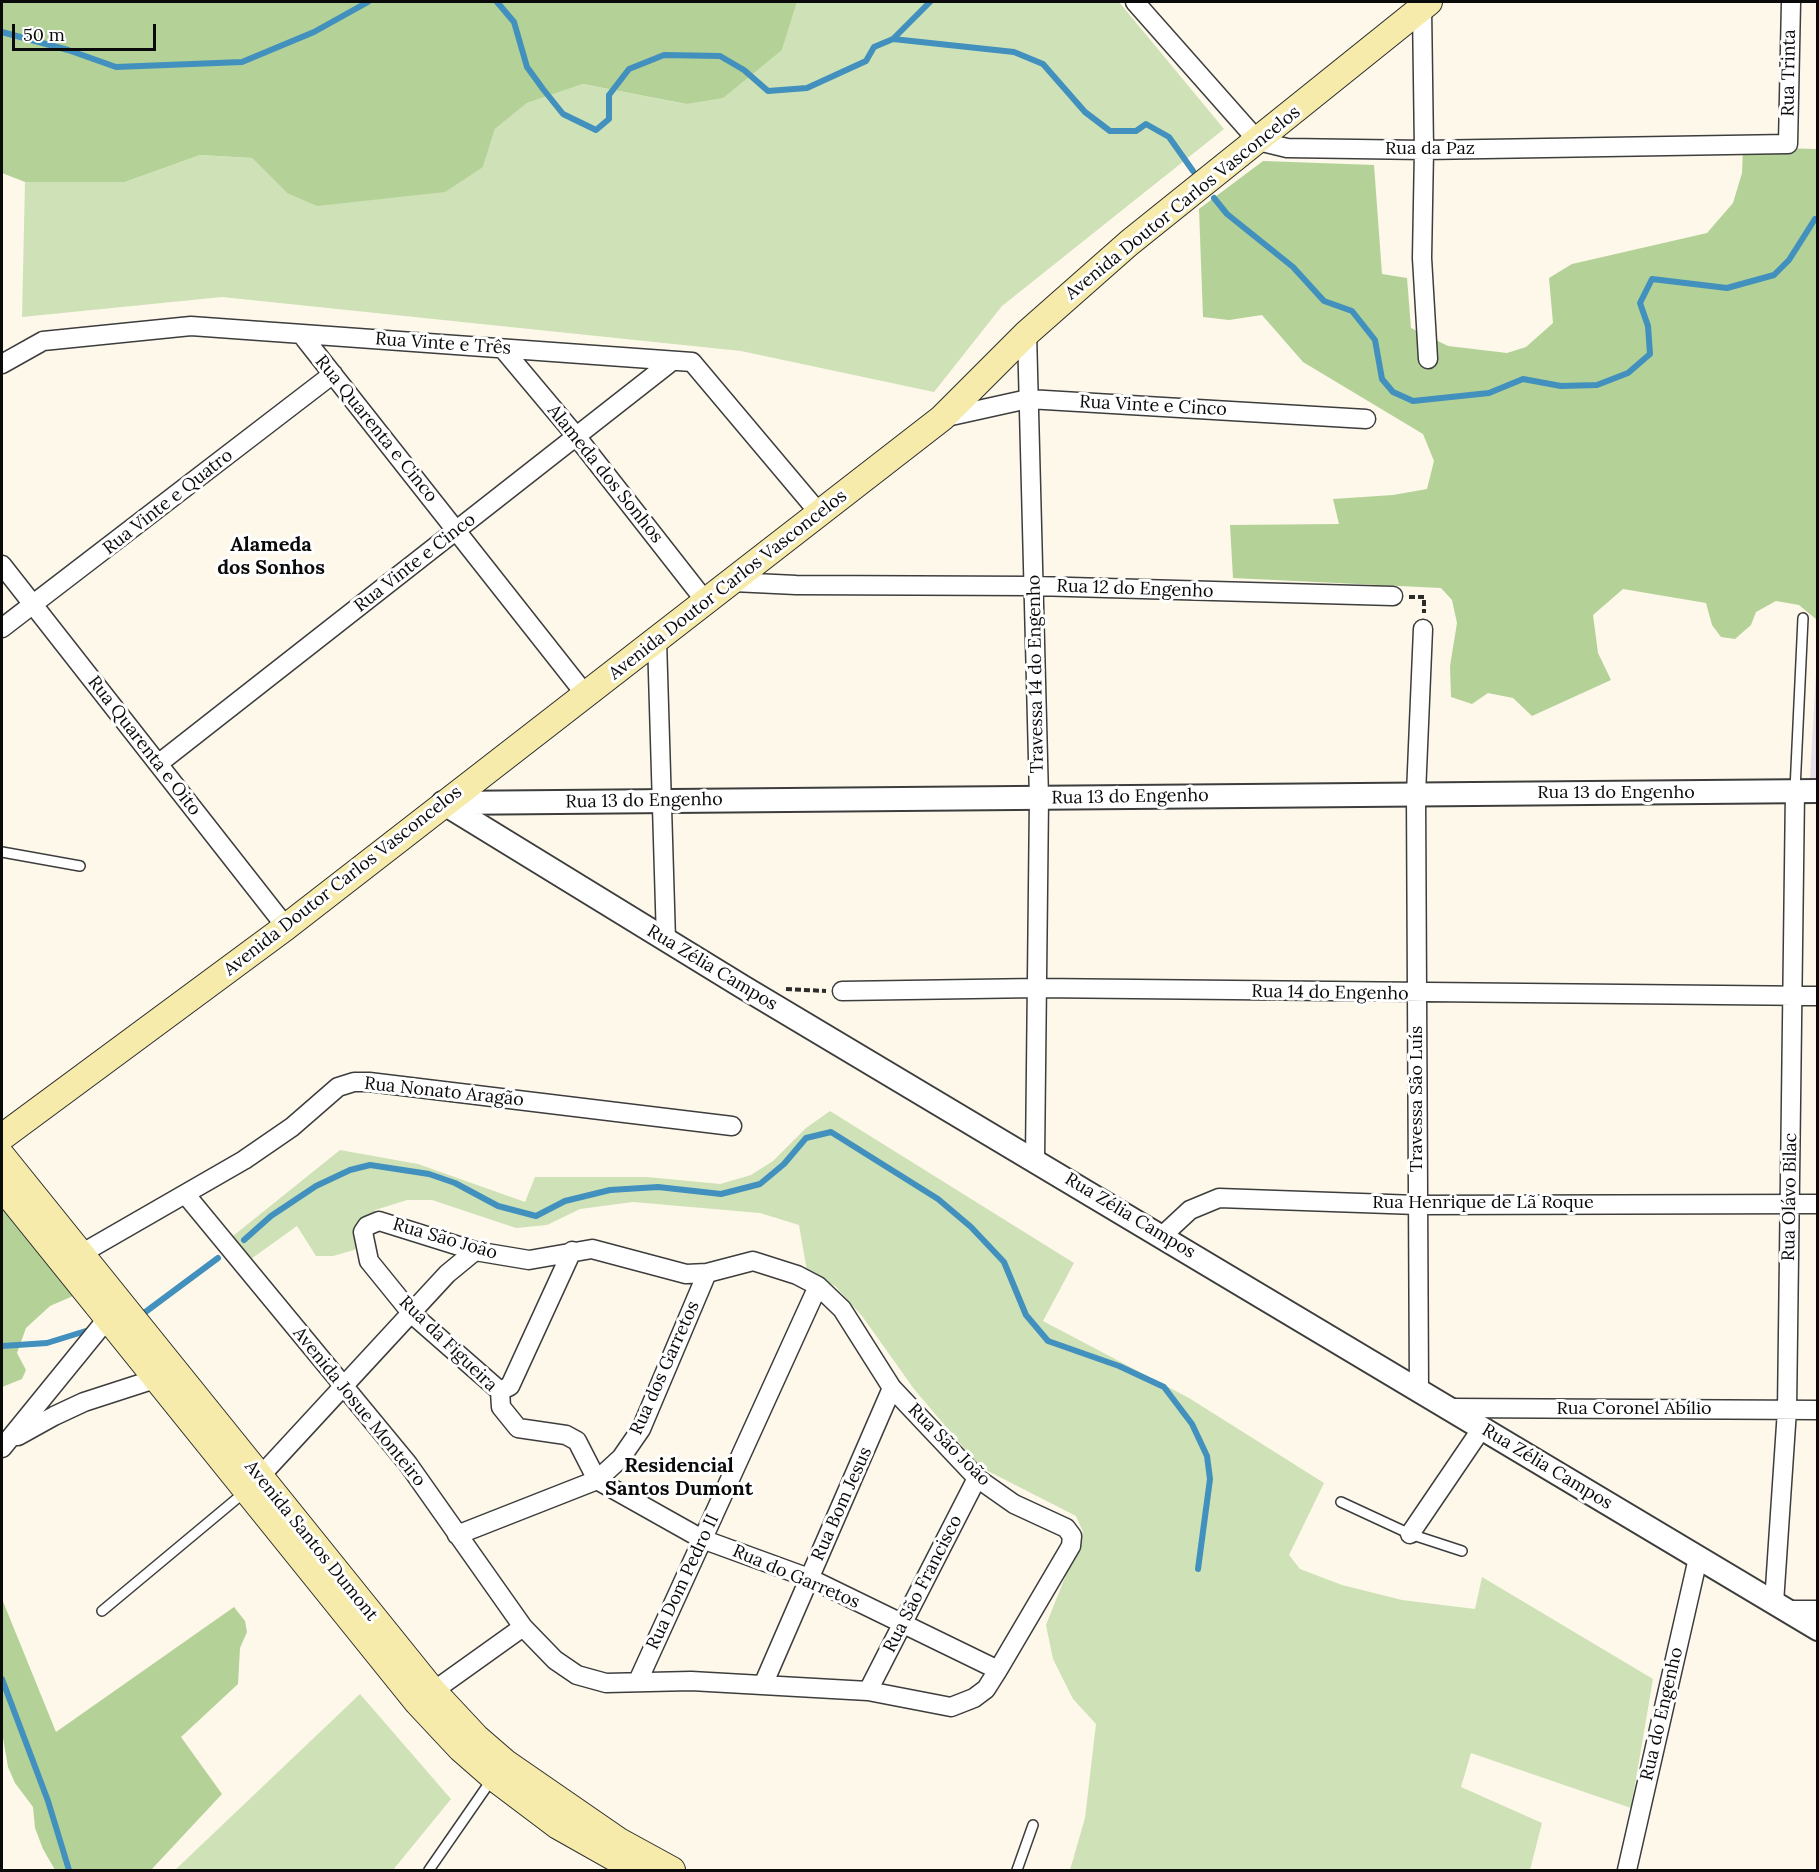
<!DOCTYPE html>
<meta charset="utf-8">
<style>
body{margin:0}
#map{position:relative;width:1819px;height:1872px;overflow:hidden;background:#fdf8e9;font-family:Lora,serif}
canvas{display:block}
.frame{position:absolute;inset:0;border:3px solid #0a0a0a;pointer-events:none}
.scale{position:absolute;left:12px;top:24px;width:144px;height:27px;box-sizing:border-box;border:3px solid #0a0a0a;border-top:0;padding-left:8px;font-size:18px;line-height:21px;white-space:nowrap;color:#0a0a0a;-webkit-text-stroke:4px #fff;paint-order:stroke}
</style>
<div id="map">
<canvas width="1819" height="1872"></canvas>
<div class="frame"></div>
<div class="scale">50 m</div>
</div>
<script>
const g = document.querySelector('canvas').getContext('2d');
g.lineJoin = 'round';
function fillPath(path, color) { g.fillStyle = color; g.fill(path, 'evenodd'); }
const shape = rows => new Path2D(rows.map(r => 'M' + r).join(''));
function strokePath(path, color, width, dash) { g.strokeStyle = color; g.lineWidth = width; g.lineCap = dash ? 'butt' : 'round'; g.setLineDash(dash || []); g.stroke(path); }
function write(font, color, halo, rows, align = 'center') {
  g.font = font + ' Lora,serif'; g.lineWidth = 6; g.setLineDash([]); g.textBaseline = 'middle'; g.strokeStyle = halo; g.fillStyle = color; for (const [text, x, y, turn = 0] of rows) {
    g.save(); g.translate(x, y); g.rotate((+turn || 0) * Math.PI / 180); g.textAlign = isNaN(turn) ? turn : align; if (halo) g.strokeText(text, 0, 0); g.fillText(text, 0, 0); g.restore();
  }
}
fillPath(shape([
 [1817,655,1817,778,1810,778]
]), '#e7dee8');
fillPath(shape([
 [797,2,1119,2,1224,129,1002,306,934,392,741,351,222,297,22,317,25,182,125,182,200,155,252,158,287,193,483,167,495,129,527,103,583,84,685,104,782,50],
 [830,1111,1074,1263,1043,1321,1189,1398,1324,1483,1289,1555,1300,1569,1342,1585,1402,1600,1475,1609,1482,1577,1653,1679,1631,1808,1471,1753,1461,1787,1542,1823,1530,1870,1070,1870,1085,1818,1096,1724,1073,1699,1053,1659,1046,1625,1083,1532,1076,1516,980,1467,914,1389,862,1316,835,1286,807,1271,799,1225,760,1213,633,1202,580,1209,547,1225,516,1228,432,1200,407,1200,375,1210,372,1230,354,1250,333,1256,316,1256,297,1226,251,1259,233,1236,340,1150,418,1164,525,1202,535,1177,647,1177,720,1184,751,1175,773,1161,806,1128],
 [360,1694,451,1799,393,1870,175,1870]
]), '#cfe2b7');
fillPath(shape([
 [2,2,797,2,782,50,723,98,686,104,583,84,527,103,495,129,483,167,445,192,317,206,287,193,252,158,200,155,125,182,25,182,2,173],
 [1743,147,1817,149,1817,620,1799,605,1776,601,1756,612,1751,625,1735,639,1721,637,1712,625,1706,603,1623,589,1593,615,1598,653,1611,680,1532,716,1513,698,1488,693,1472,704,1451,697,1450,666,1457,623,1452,600,1441,588,1233,578,1230,525,1339,524,1333,499,1393,495,1427,489,1434,461,1423,434,1303,362,1262,315,1229,320,1203,317,1199,209,1263,161,1374,165,1382,274,1407,278,1411,328,1448,346,1507,353,1526,347,1553,323,1549,278,1572,264,1707,233,1733,203,1742,173],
 [2,1208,73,1296,50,1306,26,1328,17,1353,26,1370,22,1379,2,1387],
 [2,1599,56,1732,234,1607,245,1621,247,1632,240,1648,238,1684,181,1737,222,1794,151,1870,55,1870,43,1849,35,1828,33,1807,15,1783,8,1767,2,1732]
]), '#b4d198');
strokePath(shape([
 [497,2,514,22,527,67,543,89,563,114,596,130,609,119,609,95,629,69,664,55,720,56,744,70,768,91,807,88,866,61,874,47,893,39,1014,52,1043,64,1085,112,1110,131,1136,131,1146,124,1169,137,1193,171],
 [2,32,68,50,116,67,242,62,314,32,368,2],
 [893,39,930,2],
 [1214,198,1227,214,1293,267,1324,301,1352,311,1375,340,1382,379,1393,392,1413,401,1489,393,1523,379,1561,386,1597,385,1628,373,1650,354,1648,326,1640,303,1652,279,1727,288,1774,275,1789,260,1815,219],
 [244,1240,271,1216,316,1186,350,1170,370,1165,429,1174,455,1183,498,1206,536,1216,565,1201,610,1190,658,1187,721,1194,760,1184,784,1164,806,1138,831,1132,938,1199,971,1227,1004,1262,1026,1315,1048,1341,1119,1366,1164,1387,1192,1424,1207,1456,1210,1479,1198,1569],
 [144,1313,218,1258],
 [2,1346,47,1343,89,1330],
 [2,1679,48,1801,69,1870]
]), '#4290bd', 6);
const service = shape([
 [1795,790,1803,618],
 [2,852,80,866],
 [1341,1502,1410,1534,1462,1551],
 [102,1611,246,1491],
 [429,1870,492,1779],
 [1017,1870,1033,1825]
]);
const minor = shape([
 [1135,2,1258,141,1287,148,1424,150,1788,144,1791,2],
 [1422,8,1424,150,1422,258,1428,359],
 [1027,333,1039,798,1035,1159],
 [301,334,585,694],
 [503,349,576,436,706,602],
 [2,364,43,341,191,326,692,362,820,514],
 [942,418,1028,399,1366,419],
 [2,565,286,927],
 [733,582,796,585,1034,586,1393,596],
 [2,628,333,374],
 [657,640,666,940],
 [158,764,671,362],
 [842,991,1037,988,1818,996],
 [186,1195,408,1464,523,1627,555,1660,577,1675,606,1683,691,1681,868,1691,951,1707,974,1698,986,1689,998,1670,1071,1546,1072,1536,1066,1528,1014,1504,977,1478,892,1388,842,1309,818,1286,797,1275,753,1261,707,1273,686,1274,592,1249,529,1260,475,1251,379,1221,367,1226,363,1232,369,1261,412,1314,500,1391,501,1407,518,1428,566,1435,577,1441,597,1480,702,1539,809,1578,998,1670],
 [1162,1236,1190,1210,1219,1198,1417,1205,1818,1204],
 [72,1259,244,1160,292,1127,338,1087,354,1082,369,1082,732,1126],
 [1419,1390,1416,794,1423,629],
 [500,1391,510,1386,572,1251],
 [1450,1408,1818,1410],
 [18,1436,54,1416,84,1402,155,1379,165,1371],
 [2,1448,107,1319,117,1312],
 [253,1484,447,1274,475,1251],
 [1410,1534,1482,1428],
 [457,1535,597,1480,621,1458,641,1429,707,1273],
 [1774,1603,1787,1410,1795,791],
 [1786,1610,1818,1610],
 [638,1681,818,1286],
 [763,1685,892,1388],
 [868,1691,977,1478],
 [425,1697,523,1627],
 [1627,1870,1698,1558]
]);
const tertiary = shape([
 [443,803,743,987,1818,1629],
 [443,803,1818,791]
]);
const secondary = shape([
 [2,1137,286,927,942,418,1027,333,1129,243,1429,2],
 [2,1156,433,1691,476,1737,506,1763,619,1841,672,1870],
 [2,1187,417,1702,461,1749,493,1777,558,1826,636,1870]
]);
strokePath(service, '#3d3d3d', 12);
strokePath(minor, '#3d3d3d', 21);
strokePath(tertiary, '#3d3d3d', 26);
strokePath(secondary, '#2c2c2c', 28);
strokePath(shape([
 [1409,597,1424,597,1424,613],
 [786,989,826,991]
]), '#2c2c2c', 4, [6, 3]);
strokePath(service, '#fff', 9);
strokePath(minor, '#fff', 18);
strokePath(tertiary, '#fff', 22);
strokePath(secondary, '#f6ebab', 26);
write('18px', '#0a0a0a', '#fff', [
 ["Rua Trinta",1789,73,-89],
 ["Rua da Paz",1430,149],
 ["Avenida Doutor Carlos Vasconcelos",1183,203,-39],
 ["Rua Vinte e Três",443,344,4],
 ["Rua Vinte e Cinco",1153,406,3],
 ["Rua Quarenta e Cinco",376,429,51],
 ["Alameda dos Sonhos",605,474,51],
 ["Rua Vinte e Quatro",168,502,-38],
 ["Rua Vinte e Cinco",415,563,-38],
 ["Avenida Doutor Carlos Vasconcelos",728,585,-38],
 ["Rua 12 do Engenho",1135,589,2],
 ["Travessa 14 do Engenho",1036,674,-91],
 ["Rua Quarenta e Oito",144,746,52],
 ["Rua 13 do Engenho",1616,793],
 ["Rua 13 do Engenho",1130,797,-1],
 ["Rua 13 do Engenho",644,801,-1],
 ["Avenida Doutor Carlos Vasconcelos",343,881,-38],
 ["Rua Zélia Campos",712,968,31],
 ["Rua 14 do Engenho",1330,993,1],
 ["Rua Nonato Aragão",444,1092,6],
 ["Travessa São Luís",1417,1099,-90],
 ["Rua Olávo Bilac",1790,1197,-89],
 ["Rua Henrique de Lã Roque",1483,1203],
 ["Rua Zélia Campos",1130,1216,31],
 ["Rua São João",445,1239,16],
 ["Rua da Figueira",448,1344,44],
 ["Rua dos Garretos",665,1368,-66],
 ["Avenida Josue Monteiro",359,1407,51],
 ["Rua Coronel Abílio",1634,1409],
 ["Rua São João",949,1445,45],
 ["Rua Zélia Campos",1547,1467,31],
 ["Rua Bom Jesus",842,1504,-66],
 ["Avenida Santos Dumont",311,1541,51],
 ["Rua do Garretos",796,1577,23],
 ["Rua Dom Pedro II",683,1582,-65],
 ["Rua São Francisco",923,1584,-63],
 ["Rua do Engenho",1662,1714,-77]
]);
write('bold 20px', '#0a0a0a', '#fff', [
 ["Alameda",271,545],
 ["dos Sonhos",271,568],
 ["Residencial",679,1466],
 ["Santos Dumont",679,1489]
]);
</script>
